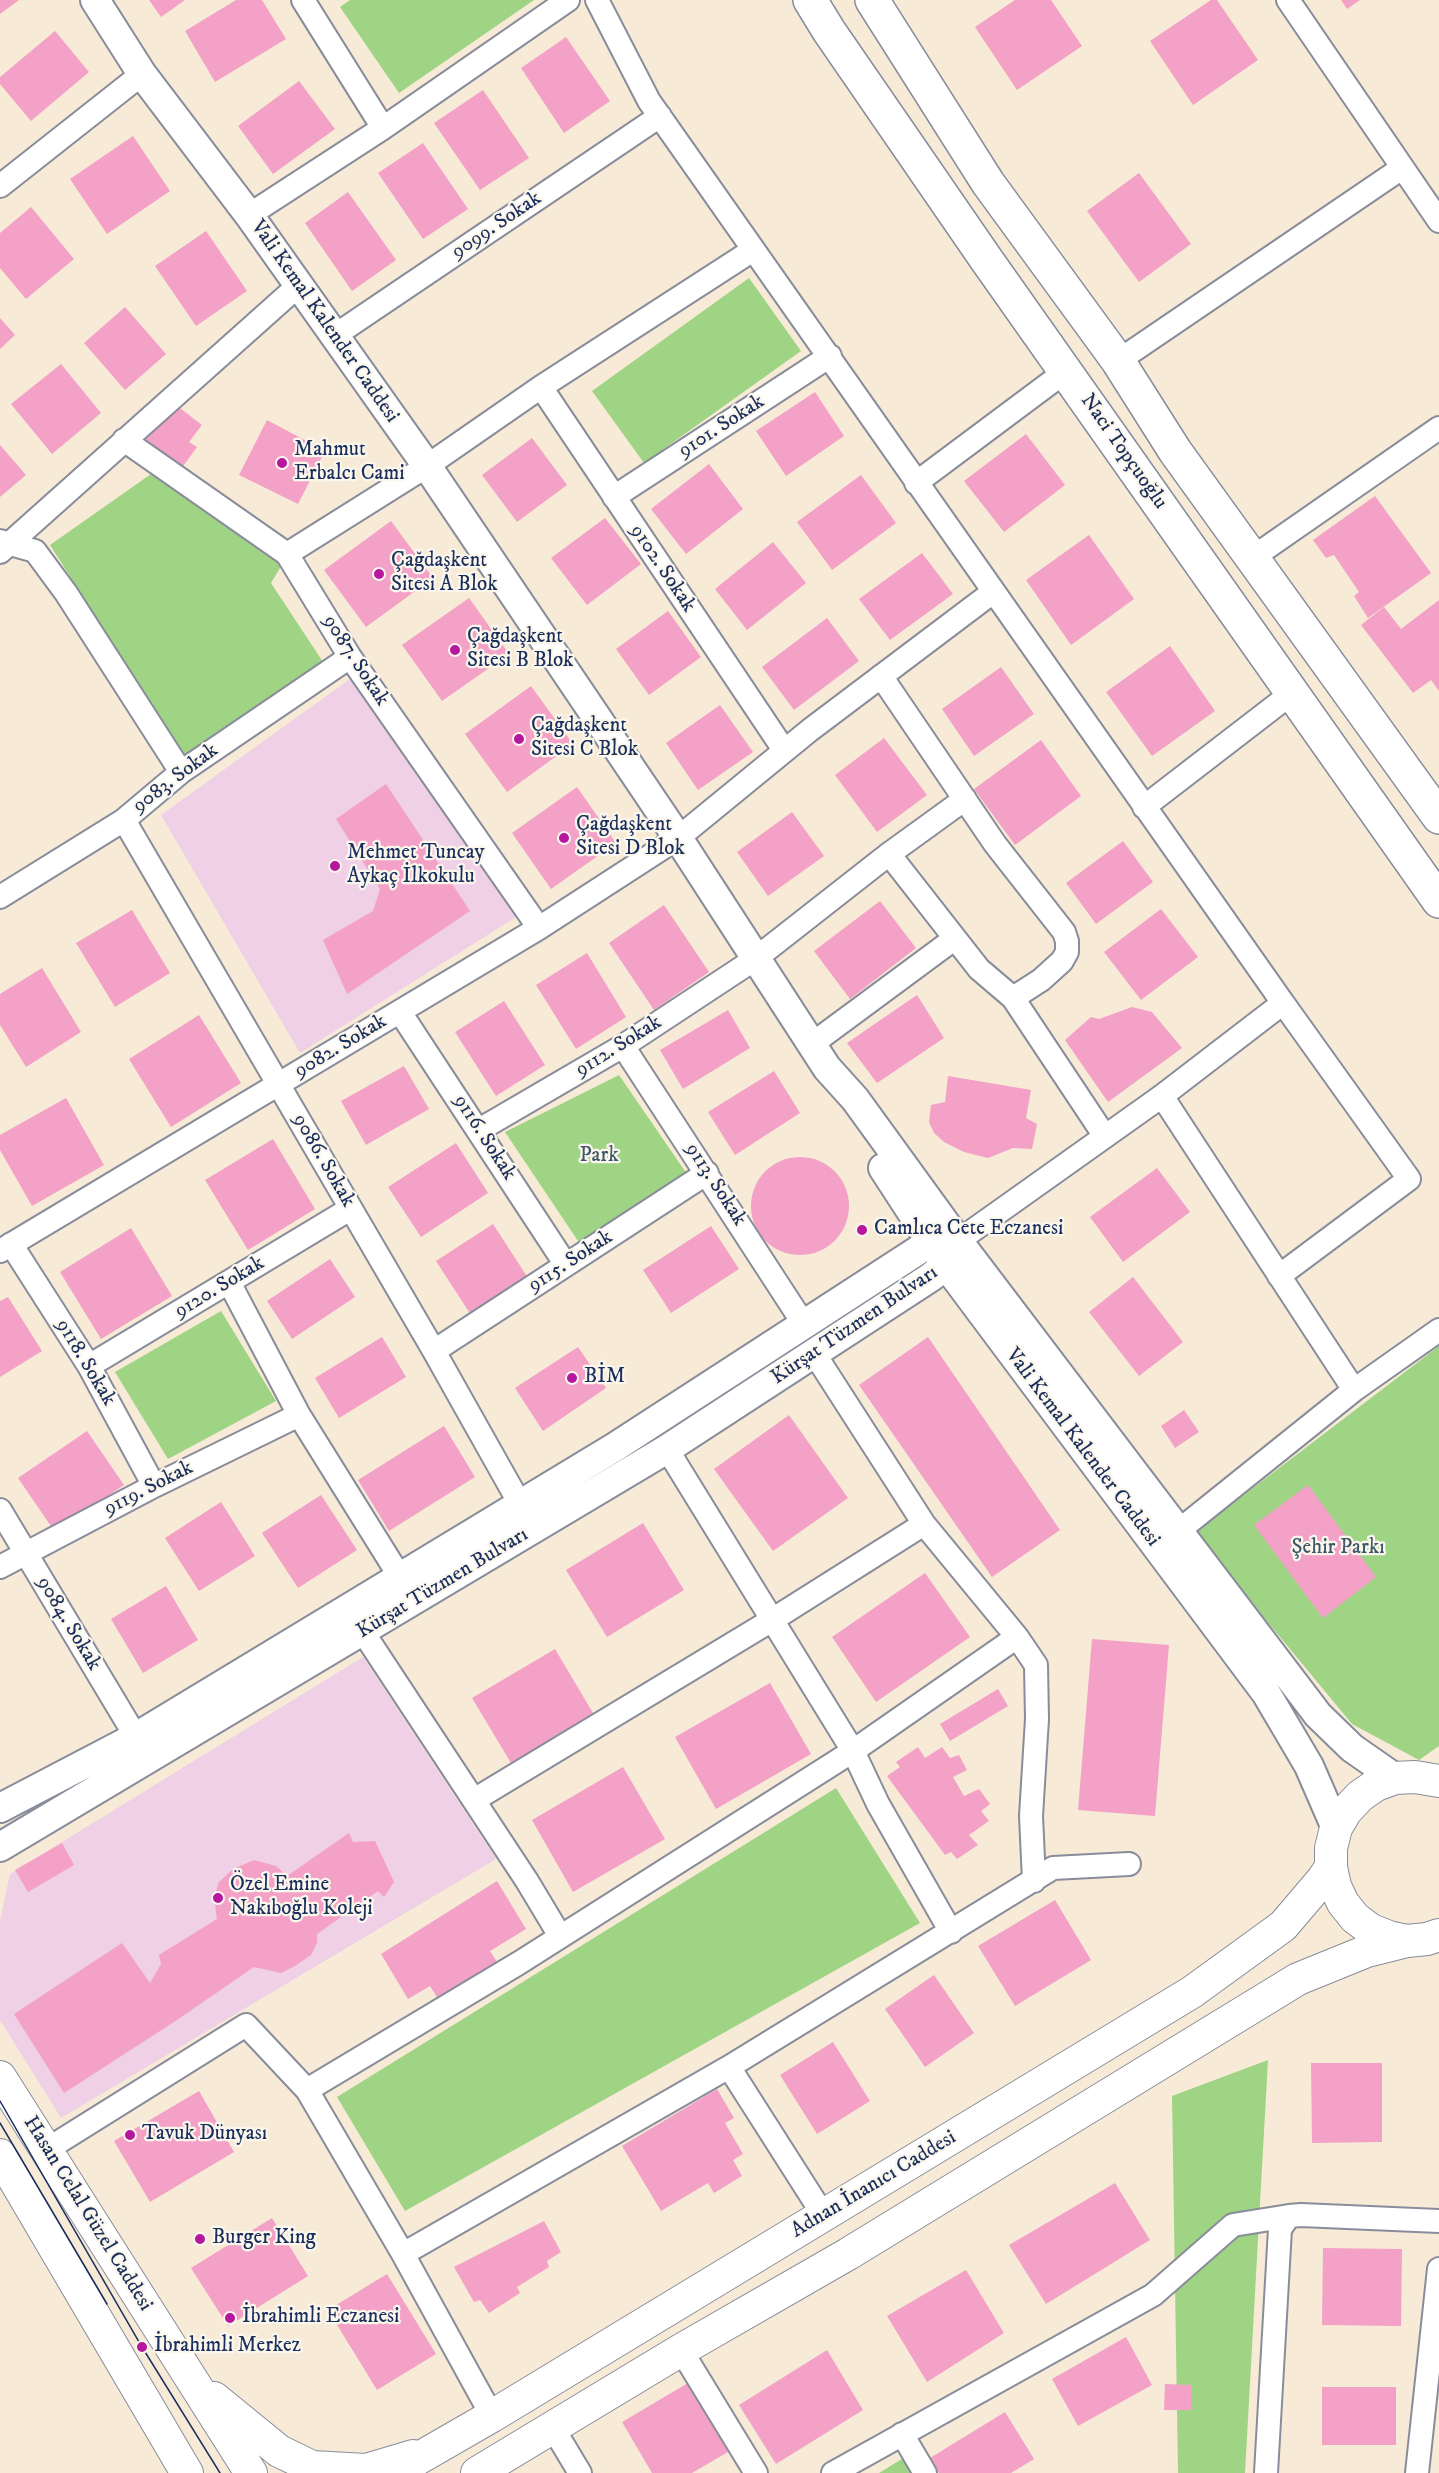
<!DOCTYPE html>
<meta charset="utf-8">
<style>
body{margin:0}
canvas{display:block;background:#f7ead6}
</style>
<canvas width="1439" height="2473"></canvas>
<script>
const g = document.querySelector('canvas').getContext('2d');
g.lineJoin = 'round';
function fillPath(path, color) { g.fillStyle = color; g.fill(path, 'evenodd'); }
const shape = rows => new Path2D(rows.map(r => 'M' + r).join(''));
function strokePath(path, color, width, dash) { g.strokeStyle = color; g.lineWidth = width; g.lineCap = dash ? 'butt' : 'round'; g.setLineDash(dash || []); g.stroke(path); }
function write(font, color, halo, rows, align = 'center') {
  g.font = font + ' "IM FELL DW Pica",serif'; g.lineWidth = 4.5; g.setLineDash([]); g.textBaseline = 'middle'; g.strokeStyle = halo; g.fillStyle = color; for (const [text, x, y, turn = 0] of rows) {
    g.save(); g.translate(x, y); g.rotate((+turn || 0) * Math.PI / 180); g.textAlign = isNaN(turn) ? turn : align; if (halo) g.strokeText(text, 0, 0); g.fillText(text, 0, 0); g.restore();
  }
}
fillPath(shape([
 [350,679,516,917,300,1053,161,815],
 [363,1657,496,1859,61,2118,0,2020,0,1921,10,1874]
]), '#efd0e6');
fillPath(shape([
 [350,0,534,0,399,93,340,7],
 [749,278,801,351,644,463,592,391],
 [151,474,283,563,271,583,323,662,185,757,50,545],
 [619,1075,687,1174,580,1244,505,1132],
 [221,1311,276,1401,168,1459,115,1372],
 [1439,1346,1439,1746,1419,1760,1352,1724,1194,1533],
 [836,1788,920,1923,405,2211,337,2097],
 [1268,2060,1245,2473,1178,2473,1172,2096],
 [905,2457,914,2473,879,2473]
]), '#a0d485');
fillPath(shape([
 [0,0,19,0,0,14],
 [149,0,185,0,161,17],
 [236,0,262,0,286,39,215,82,185,31],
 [1015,0,1051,0,1082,46,1017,90,975,27],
 [1211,0,1217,0,1258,60,1193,105,1150,41],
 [1341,0,1360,0,1347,9],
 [55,31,89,72,31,121,0,84,0,77],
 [566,37,610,101,564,133,521,68],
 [299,81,335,129,273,174,238,126],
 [483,90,529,158,480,190,434,123],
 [133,136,170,191,107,234,70,179],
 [423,143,468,209,423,239,378,173],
 [1139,173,1191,244,1139,282,1087,211],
 [348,192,396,260,352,291,305,223],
 [31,207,74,259,26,299,0,268,0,233],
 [206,231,247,291,196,326,155,266],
 [125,307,166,354,125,390,84,343],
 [0,318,15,335,0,349],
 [61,364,101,413,52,454,11,404],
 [815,392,844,436,786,476,756,431],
 [172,402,202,425,189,442,197,447,181,469,143,440],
 [267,420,325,451,298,504,239,475],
 [1026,434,1065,485,1004,532,964,481],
 [532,438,567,485,517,522,482,475],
 [0,445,26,475,0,497],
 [709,464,743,509,686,554,651,509],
 [861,475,896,523,832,570,797,522],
 [1375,496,1431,573,1368,618,1354,596,1359,592,1334,555,1326,558,1313,540],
 [605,518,641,564,587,605,551,558],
 [391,521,433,578,366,627,324,570],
 [1089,535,1134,599,1071,645,1026,580],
 [773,542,806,583,747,630,715,589],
 [922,553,953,594,890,640,859,599],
 [469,598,509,654,442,701,402,645],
 [1439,600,1439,691,1431,680,1413,693,1361,625,1384,607,1401,629],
 [668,611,701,657,649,695,616,649],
 [827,618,859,661,794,710,762,667],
 [1170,646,1215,711,1152,756,1106,692],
 [1001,667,1034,714,974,756,942,709],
 [531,686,573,744,507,792,465,734],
 [720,705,753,752,698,790,666,743],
 [884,738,927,795,877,832,835,775],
 [1041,740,1081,796,1015,845,974,789],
 [386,784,470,911,347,994,323,940,373,911,380,889,336,819],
 [577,787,616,843,551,889,512,833],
 [792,812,824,856,768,896,737,852],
 [1123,841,1153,882,1096,924,1066,883],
 [880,901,916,948,850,999,814,951],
 [664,905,709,972,654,1010,609,943],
 [1161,909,1198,957,1141,1000,1104,952],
 [132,910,170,973,115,1007,76,943],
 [587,953,626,1017,576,1049,536,985],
 [42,968,81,1032,26,1067,0,1025,0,994],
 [917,995,944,1038,877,1083,847,1043],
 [504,1001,545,1065,496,1096,455,1032],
 [1132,1007,1152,1012,1182,1048,1108,1102,1065,1040,1091,1017,1099,1019],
 [728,1010,750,1048,683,1089,660,1050],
 [199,1015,241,1083,171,1127,129,1059],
 [404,1066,429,1109,366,1145,341,1101],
 [774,1071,800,1113,735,1155,708,1112],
 [948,1076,1031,1090,1026,1118,1037,1124,1032,1149,1013,1148,988,1158,964,1152,944,1142,934,1133,929,1122,931,1105,945,1102],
 [66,1098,104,1165,32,1206,0,1150,0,1135],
 [273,1139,315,1209,248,1250,205,1180],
 [456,1143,488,1193,421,1237,388,1187],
 '751 1206a49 49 0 1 1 98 0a49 49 0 1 1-98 0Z',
 [1157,1168,1190,1212,1123,1262,1090,1217],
 [493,1224,528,1278,471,1315,436,1261],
 [711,1226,739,1269,671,1313,643,1270],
 [131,1228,172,1296,101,1339,60,1272],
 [330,1259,355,1297,292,1339,267,1301],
 [1133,1277,1183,1342,1139,1376,1089,1312],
 [8,1297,42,1351,0,1377,0,1301],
 [382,1337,406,1377,339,1418,315,1378],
 [928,1337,1060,1530,992,1577,859,1385],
 [578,1347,606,1388,543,1431,515,1388],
 [1184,1410,1199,1432,1175,1448,1161,1426],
 [789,1415,848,1498,773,1551,714,1469],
 [444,1426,475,1477,389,1531,358,1480],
 [87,1431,124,1485,55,1532,18,1478],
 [1308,1485,1376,1577,1323,1618,1254,1525],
 [321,1495,357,1550,298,1588,262,1533],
 [221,1502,255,1556,199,1591,165,1538],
 [643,1523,684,1590,607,1637,566,1570],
 [925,1573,970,1637,876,1702,832,1637],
 [166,1586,198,1640,143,1673,111,1619],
 [1092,1639,1169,1645,1155,1816,1078,1810],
 [555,1649,593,1713,511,1763,472,1698],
 [770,1683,811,1754,716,1809,675,1737],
 [998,1689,1008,1706,950,1741,940,1724],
 [918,1747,925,1758,942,1747,950,1758,959,1755,967,1770,953,1777,964,1796,979,1789,990,1804,981,1811,989,1821,969,1835,978,1845,957,1859,951,1852,945,1855,887,1776,900,1767,896,1762],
 [623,1767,665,1839,573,1892,532,1820],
 [349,1833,353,1842,375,1841,394,1882,384,1897,378,1891,317,1934,317,1943,311,1955,295,1966,281,1973,254,1967,174,2022,64,2093,14,2014,122,1943,150,1983,161,1964,159,1955,217,1919,214,1898,219,1882,233,1869,254,1860,276,1866,287,1876],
 [62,1843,74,1865,28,1892,15,1870],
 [497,1881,526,1929,490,1951,499,1965,440,2002,430,1986,408,1999,381,1954],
 [1055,1900,1091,1960,1015,2006,978,1946],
 [934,1975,974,2033,925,2067,885,2009],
 [833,2042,870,2101,817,2134,780,2075],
 [1311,2063,1382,2063,1382,2142,1312,2143],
 [717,2089,734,2118,725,2123,743,2154,733,2160,742,2176,714,2193,708,2183,661,2211,622,2146],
 [199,2091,234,2152,150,2202,114,2141],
 [1115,2183,1150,2240,1046,2304,1009,2245],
 [272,2218,308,2276,228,2326,191,2268],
 [544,2221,561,2252,547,2261,549,2267,517,2287,520,2293,489,2313,480,2300,474,2302,454,2267],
 [1323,2248,1402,2249,1401,2326,1322,2325],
 [966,2270,1004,2333,927,2382,887,2316],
 [387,2274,436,2354,377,2390,328,2310],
 [1126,2337,1152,2385,1078,2426,1052,2379],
 [827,2350,863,2410,776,2464,739,2405],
 [688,2383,728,2452,692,2473,652,2473,622,2422],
 [1165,2384,1191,2385,1191,2410,1164,2410],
 [1322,2387,1396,2387,1396,2445,1322,2445],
 [1005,2412,1034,2459,1011,2473,939,2473,930,2458]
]), '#f3a1c7');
const minor = shape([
 [303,0,383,128],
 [597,0,649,101,1283,1003,1162,1096,958,1241],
 [1288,0,1439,221],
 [0,186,142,74],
 [249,215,383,128,568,0],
 [334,336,660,116],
 [1118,361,1402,168],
 [541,387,784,750],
 [124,440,287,554,350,657,539,928],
 [916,483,1066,371],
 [614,497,830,356],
 [0,541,35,551,66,593,181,772],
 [0,552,299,285],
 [287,554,427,466,541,387,753,250],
 [1252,558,1439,428],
 [881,676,995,844,1064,932,1067,941,1067,952,1062,961,1041,980,1013,998,1104,1135],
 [1144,807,1292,693],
 [124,820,434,1351,520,1504],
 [889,854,979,969,1013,998],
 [0,897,124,820,181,772,350,657],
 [400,1012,566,1265],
 [812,1044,954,939],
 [623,1046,805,1326],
 [1162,1096,1354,1390],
 [479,1130,623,1046,755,959,889,854,965,799],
 [11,1244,89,1366,154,1486],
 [0,1251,539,928,678,838,810,730,993,592],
 [1279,1276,1409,1179,1283,1003],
 [229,1282,299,1415,400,1577],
 [434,1351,707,1173],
 [814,1353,924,1524,1017,1637,1036,1665,1037,1719,1031,1816,1034,1881],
 [89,1366,350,1209],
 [667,1449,853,1751,878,1804,951,1932],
 [0,1510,136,1737],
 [1177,1532,1354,1390,1439,1330],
 [0,1567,154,1486,299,1415],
 [363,1632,527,1881,560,1936],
 [474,1800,772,1620,924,1524],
 [729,2067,824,2216],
 [307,2090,519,1963,853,1751,1017,1637],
 [46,2150,246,2025,307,2090,403,2254],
 [681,2350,756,2473],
 [492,2416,403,2254,729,2067,1053,1868,1129,1864],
 [553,2428,580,2473],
 [902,2434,925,2473],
 [833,2473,1153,2295,1233,2225,1289,2216],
 [1266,2473,1280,2229,1289,2216,1301,2215,1439,2221],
 [1417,2473,1439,2269]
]);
const tertiary = shape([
 [95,0,142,74,249,215,427,466,678,838,827,1068,855,1099,958,1241,1318,1715,1352,1748,1395,1778],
 [883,1168,946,1265,1266,1693,1309,1766,1336,1828],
 [0,1808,136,1737,615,1447,931,1242,958,1241,946,1265,931,1277,667,1449,0,1847]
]);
const secondary = shape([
 [1439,1781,1415,1777,1395,1778,1376,1785,1360,1796,1346,1811,1336,1828,1331,1848,1331,1867,1335,1886,1343,1903,1355,1918,1371,1930,1389,1937,1407,1941,1427,1939,1439,1935],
 [0,2077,251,2473],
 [0,2155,187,2473],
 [214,2398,279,2451,312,2467,366,2470,413,2456],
 [393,2473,492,2416,1192,1992,1283,1926,1323,1879,1331,1867],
 [477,2473,681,2350,848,2254,1298,1979,1367,1951,1407,1941]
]);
const primary = shape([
 [810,0,829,31,986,259,1439,901],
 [872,0,988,183,1118,361,1175,451,1439,817]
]);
strokePath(minor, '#898c9a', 26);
strokePath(tertiary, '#898c9a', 32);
strokePath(secondary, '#898c9a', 34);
strokePath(primary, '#898c9a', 36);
strokePath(minor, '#fff', 22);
strokePath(tertiary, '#fff', 28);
strokePath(secondary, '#fff', 32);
strokePath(primary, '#fff', 33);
strokePath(shape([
 [0,2101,142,2347,220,2473],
 [0,2123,107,2304]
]), '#1b2f5e', 1.5);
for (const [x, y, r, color] of [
 [282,463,6,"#b5179e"],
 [379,574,6,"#b5179e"],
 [455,650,6,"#b5179e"],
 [519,739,6,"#b5179e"],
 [564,838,6,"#b5179e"],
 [335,866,6,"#b5179e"],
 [862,1230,6,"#b5179e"],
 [572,1378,6,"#b5179e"],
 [218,1898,6,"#b5179e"],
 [130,2135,6,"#b5179e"],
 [200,2239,6,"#b5179e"],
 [230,2318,6,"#b5179e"],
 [142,2347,6,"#b5179e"]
]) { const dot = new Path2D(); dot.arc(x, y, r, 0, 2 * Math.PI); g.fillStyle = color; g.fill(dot); strokePath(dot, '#fbf7ec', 2); }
write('21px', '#1b2f5e', '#fbf7ec', [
 ["9099. Sokak",497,226,-34],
 ["Vali Kemal Kalender Caddesi",324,322,55],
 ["9101. Sokak",722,427,-33],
 ["Naci Topçuoğlu",1123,452,55],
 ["9102. Sokak",662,569,56],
 ["9087. Sokak",355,661,57],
 ["9083. Sokak",176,779,-37],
 ["9082. Sokak",341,1047,-31],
 ["9112. Sokak",619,1047,-32],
 ["9116. Sokak",484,1138,57],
 ["9086. Sokak",323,1161,60],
 ["9113. Sokak",715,1185,57],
 ["9115. Sokak",571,1262,-33],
 ["9120. Sokak",220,1288,-31],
 ["Kürşat Tüzmen Bulvarı",855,1326,-34],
 ["9118. Sokak",85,1363,59],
 ["Vali Kemal Kalender Caddesi",1082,1448,53],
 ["9119. Sokak",149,1489,-27],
 ["Kürşat Tüzmen Bulvarı",443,1584,-31],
 ["9084. Sokak",68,1624,59],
 ["Adnan İnanıcı Caddesi",874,2185,-31],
 ["Hasan Celal Güzel Caddesi",87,2214,58]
]);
write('21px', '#1b2f5e', '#fbf7ec', [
 ["Mahmut",294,451],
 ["Erbalcı Cami",294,475],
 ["Çağdaşkent",391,562],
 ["Sitesi A Blok",391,586],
 ["Çağdaşkent",467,638],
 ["Sitesi B Blok",467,662],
 ["Çağdaşkent",531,727],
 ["Sitesi C Blok",531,751],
 ["Çağdaşkent",576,826],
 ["Sitesi D Blok",576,850],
 ["Mehmet Tuncay",347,854],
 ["Aykaç İlkokulu",347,878],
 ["Camlıca Cete Eczanesi",874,1230],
 ["BİM",584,1378],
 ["Özel Emine",230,1886],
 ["Nakıboğlu Koleji",230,1910],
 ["Tavuk Dünyası",142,2135],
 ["Burger King",212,2239],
 ["İbrahimli Eczanesi",242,2318],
 ["İbrahimli Merkez",154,2347]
], 'left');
write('21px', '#3c5868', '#fbf7ec', [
 ["Park",599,1157],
 ["Şehir Parkı",1338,1549]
]);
</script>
